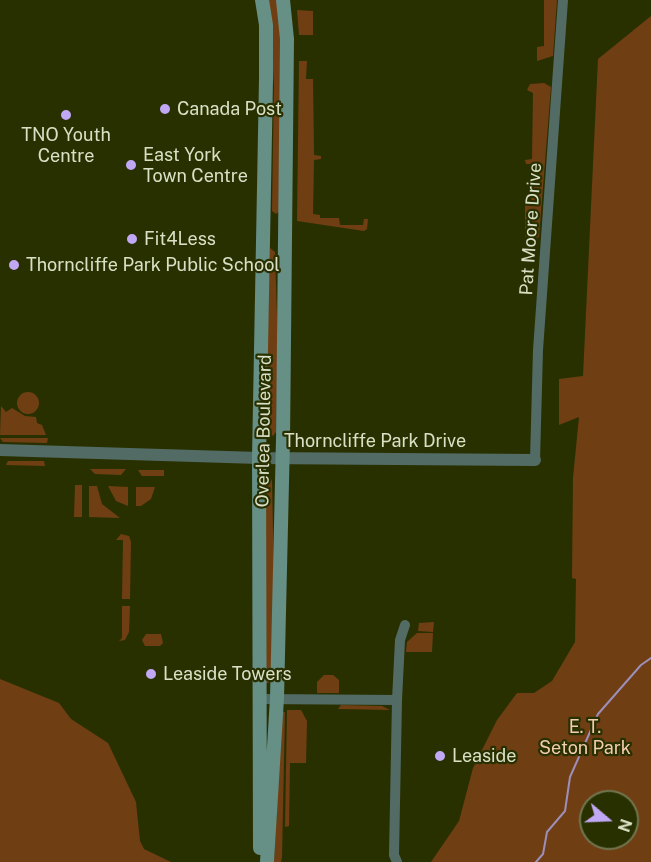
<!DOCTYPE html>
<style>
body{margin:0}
#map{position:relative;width:651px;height:862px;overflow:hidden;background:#293000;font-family:"Public Sans",sans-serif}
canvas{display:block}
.north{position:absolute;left:579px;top:790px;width:60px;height:60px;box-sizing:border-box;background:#293000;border:2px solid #6f764f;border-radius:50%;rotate:109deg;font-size:16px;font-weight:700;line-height:24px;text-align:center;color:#d9e0c6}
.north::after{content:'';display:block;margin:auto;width:21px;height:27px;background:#c0a8f4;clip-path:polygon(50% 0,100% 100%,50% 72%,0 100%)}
</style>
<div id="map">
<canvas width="651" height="862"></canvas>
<div class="north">N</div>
</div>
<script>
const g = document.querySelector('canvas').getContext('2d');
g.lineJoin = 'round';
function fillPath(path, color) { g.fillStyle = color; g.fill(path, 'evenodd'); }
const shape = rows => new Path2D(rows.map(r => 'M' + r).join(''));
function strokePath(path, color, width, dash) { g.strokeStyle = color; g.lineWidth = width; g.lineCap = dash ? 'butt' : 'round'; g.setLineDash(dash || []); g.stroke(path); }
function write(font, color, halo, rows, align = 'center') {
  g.font = font + ' "Public Sans",sans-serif'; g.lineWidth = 4.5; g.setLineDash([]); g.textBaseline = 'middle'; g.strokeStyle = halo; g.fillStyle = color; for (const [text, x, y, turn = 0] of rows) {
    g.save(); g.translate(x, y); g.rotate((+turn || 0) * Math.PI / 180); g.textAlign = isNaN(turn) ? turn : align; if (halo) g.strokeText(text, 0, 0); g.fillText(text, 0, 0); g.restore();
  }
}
fillPath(shape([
 [268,0,280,0,282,17,280,211,276,214,272,211,274,85],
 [544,0,557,0,553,56,537,61,537,47,544,46],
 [297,10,313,11,313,35,299,35],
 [651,16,651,862,431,862,459,821,473,768,497,720,517,693,534,693,552,681,575,642,576,579,572,578,573,478,579,417,559,425,559,379,583,376,598,59],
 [591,802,627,802,627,838,591,838],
 [299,61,307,61,306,79,313,79,314,155,321,156,321,159,314,160,313,214,320,215,320,218,339,218,340,225,363,225,364,219,368,219,367,229,364,231,297,221],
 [544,83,551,87,539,237,530,241,525,236,525,204,531,202,532,164,526,164,525,160,532,159,533,93,527,90,530,84],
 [270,248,275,252,278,348,276,432,273,436,269,433,267,350],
 '17 403a11 11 0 1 1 22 0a11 11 0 1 1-22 0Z',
 [1,406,6,412,12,408,25,416,36,417,37,423,42,425,46,435,0,435],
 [0,438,48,438,47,443,3,442],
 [8,461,44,461,45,466,6,465],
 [90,469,126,469,121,475,95,474],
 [138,470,164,470,164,476,142,476],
 [266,477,270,477,272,481,274,579,272,680,268,683,266,683],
 [75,485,82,485,82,517,74,517],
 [89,486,97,486,102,504,120,518,89,517],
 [108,486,128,487,128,506,116,501],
 [136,487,155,487,151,499,141,506,136,506],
 [121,534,129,536,131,542,130,599,122,599,123,540,116,540],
 [122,606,130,606,129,632,125,640,119,641,122,638],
 [434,622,433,632,418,631,419,623],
 [417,633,433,633,432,652,406,652,407,642],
 [146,634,161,634,163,643,160,646,145,646,142,640],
 [324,675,333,675,339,680,339,693,317,693,317,682],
 [0,679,59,703,71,719,108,743,136,802,140,841,144,849,171,862,0,862],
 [341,705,382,706,390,710,338,709],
 [287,710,301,710,307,721,306,763,290,763,289,826,285,827],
 [282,712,285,712,282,857,281,862,274,862]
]), '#6f3f13');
strokePath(shape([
 [536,862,543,854,547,832,565,811,570,777,598,714,641,665,651,658]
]), '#9d8eba', 2);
strokePath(shape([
 [535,460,538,350,563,0],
 [259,699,397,700],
 [397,862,394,855,397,700,400,640,405,625]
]), '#526c65', 10);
strokePath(shape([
 [0,450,259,458,535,460]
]), '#526c65', 12);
strokePath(shape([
 [260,848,259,458,266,79,266,25,262,0],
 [267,862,277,698,283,439,287,39,283,0]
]), '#668f86', 14);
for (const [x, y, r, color] of [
 [165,109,6,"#c0a8f4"],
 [66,115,6,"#c0a8f4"],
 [131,165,6,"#c0a8f4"],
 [132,239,6,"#c0a8f4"],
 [14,265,6,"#c0a8f4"],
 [151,674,6,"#c0a8f4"],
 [440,756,6,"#c0a8f4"]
]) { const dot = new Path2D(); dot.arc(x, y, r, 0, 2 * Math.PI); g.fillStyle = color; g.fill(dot); strokePath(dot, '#293000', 2); }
write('18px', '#d9e0c6', '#293000', [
 ["Canada Post",177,109],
 ["TNO Youth",66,135,"center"],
 ["Centre",66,156,"center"],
 ["East York",143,155],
 ["Town Centre",143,176],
 ["Fit4Less",144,239],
 ["Thorncliffe Park Public School",26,265],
 ["Leaside Towers",163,674],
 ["Leaside",452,756]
], 'left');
write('18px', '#d9e0c6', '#293000', [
 ["Pat Moore Drive",531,229,-86],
 ["Overlea Boulevard",264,431,-89],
 ["Thorncliffe Park Drive",375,441]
]);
write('18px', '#f2ccb0', '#293000', [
 ["E. T.",585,727],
 ["Seton Park",585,748]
]);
</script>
